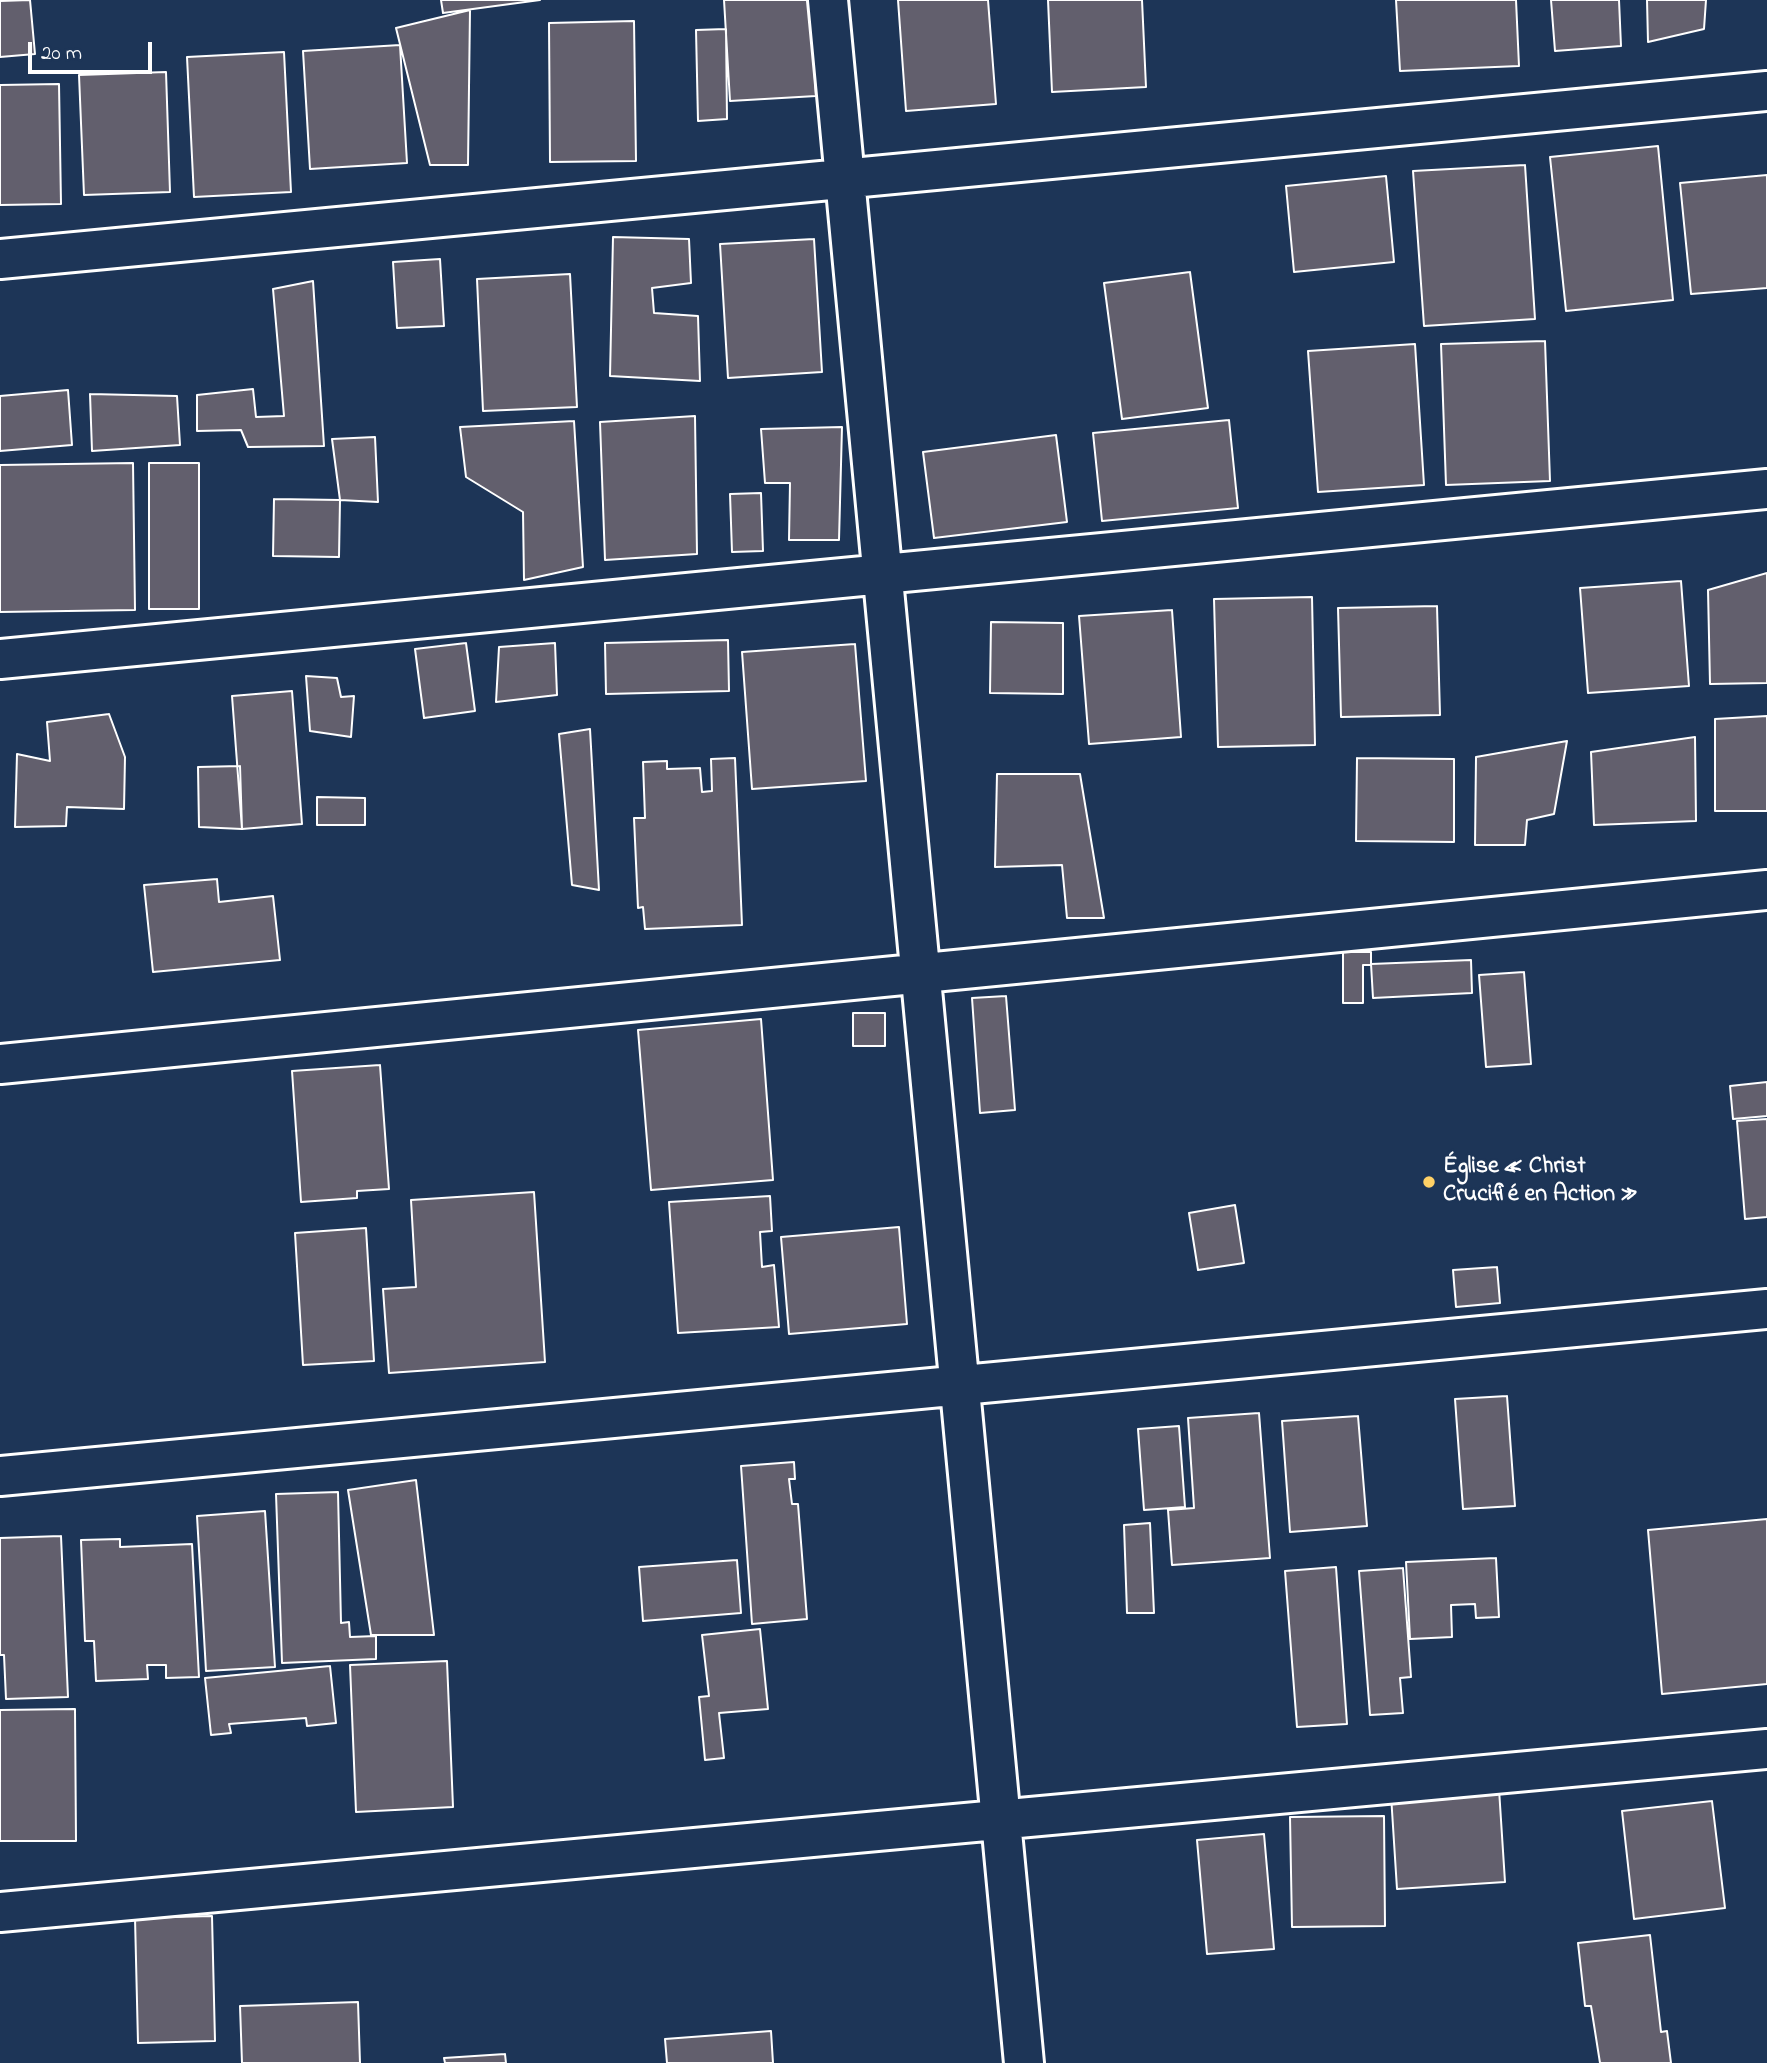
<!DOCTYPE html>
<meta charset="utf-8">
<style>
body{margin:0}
#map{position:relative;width:1767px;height:2063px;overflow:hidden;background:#1d3557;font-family:"Indie Flower",sans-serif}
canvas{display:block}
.scale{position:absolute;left:28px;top:42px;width:124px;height:32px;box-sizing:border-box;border:4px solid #fff;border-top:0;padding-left:9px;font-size:21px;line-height:24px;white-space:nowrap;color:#fff;-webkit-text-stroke:5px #1d3557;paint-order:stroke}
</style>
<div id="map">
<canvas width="1767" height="2063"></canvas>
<div class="scale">20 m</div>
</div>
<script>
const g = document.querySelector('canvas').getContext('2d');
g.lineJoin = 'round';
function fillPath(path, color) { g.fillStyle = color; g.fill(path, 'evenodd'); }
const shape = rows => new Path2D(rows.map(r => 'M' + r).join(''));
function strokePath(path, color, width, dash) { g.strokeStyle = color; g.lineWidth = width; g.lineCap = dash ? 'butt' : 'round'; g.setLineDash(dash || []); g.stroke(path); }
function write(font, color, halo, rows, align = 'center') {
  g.font = font + ' "Indie Flower",sans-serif'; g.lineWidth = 5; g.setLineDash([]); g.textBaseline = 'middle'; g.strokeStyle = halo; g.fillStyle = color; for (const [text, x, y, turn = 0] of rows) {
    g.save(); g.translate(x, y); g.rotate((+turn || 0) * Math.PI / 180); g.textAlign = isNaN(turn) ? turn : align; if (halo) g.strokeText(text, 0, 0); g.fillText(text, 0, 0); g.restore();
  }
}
const building = shape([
 [30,0,35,54,0,57,0,1,30,0],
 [441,0,540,0,443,13,441,0],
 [724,0,810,0,816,96,730,101,724,0],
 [898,0,988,0,996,104,906,111,898,0],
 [1048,0,1142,0,1146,87,1052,92,1048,0],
 [1396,0,1516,0,1519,66,1400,71,1396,0],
 [1551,0,1619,0,1621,46,1555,51,1551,0],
 [1647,0,1706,0,1704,29,1648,42,1647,0],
 [470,10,468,165,430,165,396,28,470,10],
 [634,21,636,161,550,162,549,23,634,21],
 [726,29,727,119,698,121,696,30,726,29],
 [400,45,407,163,310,169,303,51,400,45],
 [284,52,291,192,194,197,187,57,284,52],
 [166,72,170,192,84,195,79,75,166,72],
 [59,84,61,204,0,205,0,85,59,84],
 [1658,146,1673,300,1566,311,1550,157,1658,146],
 [1525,165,1535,319,1424,326,1413,171,1525,165],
 [1767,175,1767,288,1691,294,1680,183,1767,175],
 [1386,176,1394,262,1294,272,1286,186,1386,176],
 [613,237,689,239,691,283,652,288,654,313,698,316,700,381,610,376,613,237],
 [814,239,822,372,728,378,720,244,814,239],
 [440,259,444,326,397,328,393,262,440,259],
 [1190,272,1208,408,1122,419,1104,283,1190,272],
 [570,274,577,407,483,411,477,279,570,274],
 [313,281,324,446,248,447,241,430,197,431,197,395,253,389,256,417,284,416,273,289,313,281],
 [1545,341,1550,481,1446,485,1441,344,1545,341],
 [1415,344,1424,485,1318,492,1308,351,1415,344],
 [68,390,72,445,0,451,0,396,68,390],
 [90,394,177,396,180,445,92,451,90,394],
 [695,416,697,554,605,560,600,422,695,416],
 [1229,420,1238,508,1102,521,1093,433,1229,420],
 [574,421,583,567,524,580,523,512,466,477,460,427,574,421],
 [842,427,839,540,789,540,790,483,765,483,761,429,842,427],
 [1056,435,1067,522,934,538,923,452,1056,435],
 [375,437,378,502,340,500,332,439,375,437],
 [133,463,135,610,0,612,0,465,133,463],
 [149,463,199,463,199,609,149,609,149,463],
 [761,493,763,551,732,552,730,494,761,493],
 [274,499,340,500,339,557,273,556,274,499],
 [1767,573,1767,683,1710,684,1708,590,1767,573],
 [1681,581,1689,686,1588,693,1580,588,1681,581],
 [1312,597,1315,745,1218,747,1214,599,1312,597],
 [1437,606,1440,715,1341,717,1338,608,1437,606],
 [1172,610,1181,737,1089,744,1079,616,1172,610],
 [991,622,1063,623,1063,694,990,693,991,622],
 [728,640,729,691,606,694,605,643,728,640],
 [466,643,475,711,424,718,415,649,466,643],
 [555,643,557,695,496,702,499,647,555,643],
 [855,644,866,781,752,789,742,652,855,644],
 [306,676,337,678,341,697,354,696,351,737,310,731,306,676],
 [292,691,302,824,242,829,232,696,292,691],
 [109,714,125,757,124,809,67,807,66,826,15,827,17,754,50,761,47,722,109,714],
 [1767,716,1767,811,1715,811,1715,719,1767,716],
 [590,729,599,890,572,885,559,734,590,729],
 [1695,737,1696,821,1594,825,1591,752,1695,737],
 [1567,741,1554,814,1527,820,1525,845,1475,845,1476,757,1567,741],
 [735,758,742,925,645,929,643,907,638,908,634,818,645,818,643,762,667,761,667,769,700,768,702,792,712,791,711,759,735,758],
 [1357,758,1454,759,1454,842,1356,841,1357,758],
 [240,766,242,829,199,827,198,767,240,766],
 [997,774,1080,774,1104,918,1067,918,1062,865,995,867,997,774],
 [317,797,365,798,365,825,317,825,317,797],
 [217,879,219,902,273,896,280,960,153,972,144,885,217,879],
 [1343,952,1371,952,1371,965,1363,965,1363,1003,1343,1003,1343,952],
 [1471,960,1472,993,1373,998,1371,964,1471,960],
 [1524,972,1531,1064,1486,1067,1479,975,1524,972],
 [1006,996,1015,1110,980,1113,972,998,1006,996],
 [853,1013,885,1013,885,1046,853,1046,853,1013],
 [761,1019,773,1180,651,1190,638,1030,761,1019],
 [380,1065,389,1189,357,1191,357,1198,301,1202,292,1071,380,1065],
 [1767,1082,1767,1116,1733,1119,1730,1086,1767,1082],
 [1767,1119,1767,1217,1745,1219,1737,1121,1767,1119],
 [534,1192,545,1362,389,1373,383,1289,416,1287,411,1200,534,1192],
 [770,1196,772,1231,760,1232,762,1267,774,1265,779,1327,678,1333,669,1202,770,1196],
 [1235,1205,1244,1263,1198,1270,1189,1213,1235,1205],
 [899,1227,907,1324,789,1334,781,1237,899,1227],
 [366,1228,374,1361,303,1365,295,1233,366,1228],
 [1497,1267,1500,1303,1456,1307,1453,1270,1497,1267],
 [1507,1396,1515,1506,1463,1509,1455,1399,1507,1396],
 [1259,1413,1270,1558,1172,1565,1168,1510,1194,1508,1188,1418,1259,1413],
 [1358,1416,1367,1526,1290,1532,1282,1421,1358,1416],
 [1179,1426,1185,1507,1144,1510,1138,1429,1179,1426],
 [794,1462,795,1479,789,1479,792,1504,798,1504,807,1619,752,1624,741,1466,794,1462],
 [416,1480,434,1635,371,1635,348,1490,416,1480],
 [338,1492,341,1623,349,1622,350,1637,376,1636,376,1659,282,1663,276,1494,338,1492],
 [265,1511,275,1667,206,1671,197,1516,265,1511],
 [1767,1519,1767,1684,1662,1694,1648,1530,1767,1519],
 [1150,1523,1154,1613,1127,1613,1124,1525,1150,1523],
 [61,1536,68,1697,6,1699,4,1655,0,1655,0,1538,61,1536],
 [120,1539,120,1547,192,1544,199,1677,166,1678,166,1665,147,1665,148,1679,96,1681,94,1641,85,1641,81,1540,120,1539],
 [1496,1558,1499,1617,1476,1618,1475,1604,1451,1605,1452,1637,1410,1639,1406,1562,1496,1558],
 [737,1560,741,1613,643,1621,639,1567,737,1560],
 [1336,1567,1347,1724,1297,1727,1285,1571,1336,1567],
 [1403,1568,1411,1677,1400,1678,1403,1713,1370,1715,1359,1571,1403,1568],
 [760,1629,768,1709,719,1713,724,1758,705,1760,699,1697,709,1696,702,1635,760,1629],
 [447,1661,453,1807,356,1812,350,1665,447,1661],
 [330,1666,336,1723,307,1726,306,1718,229,1724,231,1733,211,1735,205,1678,330,1666],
 [75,1709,76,1841,0,1841,0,1710,75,1709],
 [1499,1789,1505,1882,1397,1889,1391,1795,1499,1789],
 [1712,1801,1725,1908,1634,1919,1622,1811,1712,1801],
 [1384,1816,1385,1926,1292,1927,1290,1817,1384,1816],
 [1264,1834,1274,1949,1207,1954,1197,1840,1264,1834],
 [212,1916,215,2041,138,2043,135,1918,212,1916],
 [1650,1935,1661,2032,1667,2031,1671,2063,1600,2063,1591,2006,1585,2006,1578,1943,1650,1935],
 [358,2002,360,2063,242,2063,240,2006,358,2002],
 [771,2031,773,2063,667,2063,665,2039,771,2031],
 [505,2054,506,2063,445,2063,444,2058,505,2054]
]);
fillPath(building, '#625f6d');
strokePath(building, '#fff', 2);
const street = shape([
 [828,0,1024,2063],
 [0,259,1767,91],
 [0,659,1767,489],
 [0,1064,1767,890],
 [0,1476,1767,1309],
 [0,1912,1767,1749]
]);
strokePath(street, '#fff', 44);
strokePath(street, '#1d3557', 38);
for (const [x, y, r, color] of [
 [1429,1182,7,"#ffd166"]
]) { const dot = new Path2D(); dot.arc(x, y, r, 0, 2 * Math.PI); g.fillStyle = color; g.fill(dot); strokePath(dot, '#1d3557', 2.5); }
write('bold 24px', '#fff', '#1d3557', [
 ["Église « Christ",1443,1168],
 ["Crucifié en Action »",1443,1196]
], 'left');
</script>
